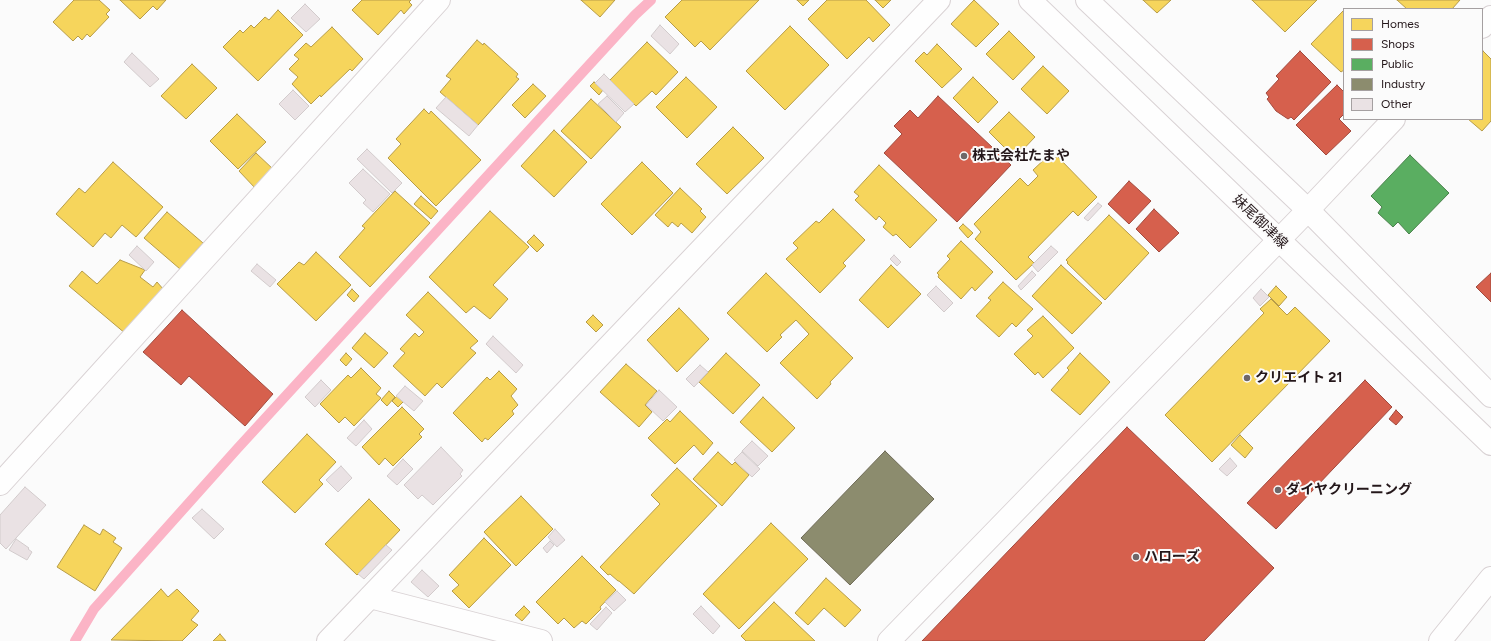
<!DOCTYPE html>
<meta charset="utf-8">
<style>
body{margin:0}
#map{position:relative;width:1491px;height:641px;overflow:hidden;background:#fbfbfb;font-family:Figtree,sans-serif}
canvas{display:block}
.legend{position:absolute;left:1343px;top:8px;width:140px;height:112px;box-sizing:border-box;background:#fbfbfb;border:1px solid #a5a0a1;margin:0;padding:5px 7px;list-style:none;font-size:12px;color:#24171a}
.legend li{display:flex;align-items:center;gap:8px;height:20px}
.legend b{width:20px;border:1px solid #a5a0a1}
</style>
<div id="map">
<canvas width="1491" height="641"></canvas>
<ul class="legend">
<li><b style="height:11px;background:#f6d55c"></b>Homes</li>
<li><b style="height:11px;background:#d6604d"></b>Shops</li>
<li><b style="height:11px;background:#5aae61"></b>Public</li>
<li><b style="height:11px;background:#8c8c6e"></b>Industry</li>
<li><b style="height:11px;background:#eae2e4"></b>Other</li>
</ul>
</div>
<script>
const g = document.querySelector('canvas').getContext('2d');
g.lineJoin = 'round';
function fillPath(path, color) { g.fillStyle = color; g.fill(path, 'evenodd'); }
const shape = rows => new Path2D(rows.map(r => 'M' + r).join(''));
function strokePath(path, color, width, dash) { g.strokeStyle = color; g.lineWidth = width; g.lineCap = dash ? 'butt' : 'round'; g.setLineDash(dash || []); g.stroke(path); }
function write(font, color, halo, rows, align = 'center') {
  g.font = font + ' Figtree,"Noto Sans JP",sans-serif'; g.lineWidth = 4; g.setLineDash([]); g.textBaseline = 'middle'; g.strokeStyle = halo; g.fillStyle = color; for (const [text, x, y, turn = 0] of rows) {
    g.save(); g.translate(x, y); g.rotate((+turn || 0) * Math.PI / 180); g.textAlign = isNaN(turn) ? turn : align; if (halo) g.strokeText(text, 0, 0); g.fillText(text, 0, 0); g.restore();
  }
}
const homes = shape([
 [74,0,99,0,110,10,106,14,109,17,90,37,87,34,82,40,78,36,73,41,53,22,74,0],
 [120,0,166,0,157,10,153,6,140,19,120,0],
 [362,0,411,0,409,2,412,5,404,14,401,10,378,35,352,10,362,0],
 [581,0,615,0,600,17,581,0],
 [682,0,759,0,710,50,701,41,695,47,665,17,682,0],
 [797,0,809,0,803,6,797,0],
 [827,0,866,0,890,25,873,42,869,37,847,59,808,19,827,0],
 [875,0,891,0,883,8,875,0],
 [974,0,999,24,976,47,951,24,974,0],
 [1143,0,1171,0,1157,13,1143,0],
 [1252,0,1317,0,1285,32,1252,0],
 [1397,0,1460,0,1452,9,1407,9,1397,0],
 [278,10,303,35,258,81,223,47,240,30,243,33,251,25,254,28,265,17,269,20,278,10],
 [1344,10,1344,70,1341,72,1311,44,1344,10],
 [790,26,829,65,785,110,746,71,790,26],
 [332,27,363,59,352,71,350,69,321,97,320,95,311,104,292,84,298,77,289,69,299,59,294,55,306,43,311,47,332,27],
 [1009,31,1035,57,1013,80,986,54,1009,31],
 [477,40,483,45,484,43,518,74,516,77,519,79,478,125,440,92,451,79,446,76,477,40],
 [647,42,678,72,656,95,652,91,636,106,610,80,647,42],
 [937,44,962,69,942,88,915,61,924,52,927,55,937,44],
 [1483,51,1491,59,1491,121,1482,131,1468,119,1482,119,1482,53,1483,51],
 [192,64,217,88,186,119,161,96,192,64],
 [1043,66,1069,91,1047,114,1021,89,1043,66],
 [686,77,717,107,687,138,656,107,686,77],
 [973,77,998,102,978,123,953,98,973,77],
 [594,82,603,90,599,95,590,86,594,82],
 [533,84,546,96,525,118,512,105,533,84],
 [591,99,621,127,591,159,561,131,591,99],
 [424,109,429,114,431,111,481,160,436,206,388,158,401,144,396,139,424,109],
 [1009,112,1035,137,1015,158,989,132,1009,112],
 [237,114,266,142,238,169,210,141,237,114],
 [733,127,764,158,727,194,696,164,733,127],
 [554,130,587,162,554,197,521,166,554,130],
 [256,153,274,170,256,189,239,171,256,153],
 [1048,156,1053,161,1057,156,1097,197,1078,216,1073,211,1028,257,1034,263,1016,280,975,239,981,232,974,224,1020,178,1028,186,1038,176,1033,170,1048,156],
 [113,162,163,207,136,237,122,225,111,238,105,233,93,247,56,214,79,188,85,193,113,162],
 [642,162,673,193,632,235,601,204,642,162],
 [879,165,937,220,910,248,896,234,893,236,883,227,886,223,879,216,876,220,855,200,859,196,854,192,879,165],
 [680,188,702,209,700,211,706,217,692,233,681,223,678,227,672,222,668,227,655,215,680,188],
 [395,191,430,223,370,287,339,257,365,228,362,226,395,191],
 [421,196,438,211,431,219,414,204,421,196],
 [833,209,865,240,843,263,846,266,820,293,786,259,798,248,793,243,816,221,819,223,833,209],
 [490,211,529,247,493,285,508,299,490,319,474,306,466,313,429,277,490,211],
 [167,212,203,243,180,269,144,238,167,212],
 [1109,215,1149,253,1105,300,1067,263,1068,262,1066,260,1109,215],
 [963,224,973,233,968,238,959,228,963,224],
 [534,235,544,245,537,252,527,242,534,235],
 [961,241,993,272,975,291,972,287,961,299,938,277,939,275,937,273,950,259,947,256,961,241],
 [316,252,351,285,316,321,277,284,299,262,304,265,316,252],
 [120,260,145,270,140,277,153,287,157,282,164,290,126,334,69,286,82,271,97,284,120,260],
 [891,265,921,294,888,328,859,300,891,265],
 [1061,265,1102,303,1072,334,1032,296,1061,265],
 [766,273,853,358,830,382,831,384,817,399,780,363,809,334,796,320,780,335,782,337,767,352,727,313,766,273],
 [1003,282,1033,309,1016,327,1012,323,999,337,976,316,991,300,988,298,1003,282],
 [1276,286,1287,297,1279,306,1268,295,1276,286],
 [352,289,359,296,354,302,347,295,352,289],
 [428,292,478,341,470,348,476,353,442,388,437,383,425,396,393,366,405,353,400,349,415,333,419,337,424,332,406,315,428,292],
 [1271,299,1287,315,1295,307,1330,341,1212,462,1165,415,1264,313,1260,309,1271,299],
 [679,308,709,339,677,372,647,340,679,308],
 [593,315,603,325,596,332,586,322,593,315],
 [1043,316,1074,348,1043,378,1038,372,1035,375,1014,354,1033,336,1027,330,1043,316],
 [365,333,388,353,374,368,352,348,365,333],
 [346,353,352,359,346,366,340,360,346,353],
 [726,353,760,385,733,414,699,382,726,353],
 [1080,353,1110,382,1080,415,1051,390,1069,370,1067,368,1080,353],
 [626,364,657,391,645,405,652,412,639,427,600,392,626,364],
 [361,368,381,388,376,394,381,398,354,426,345,417,339,423,320,404,348,375,351,378,361,368],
 [499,371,517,389,511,396,518,405,512,411,514,414,488,440,485,438,482,442,453,413,487,377,490,380,499,371],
 [389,391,395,397,387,406,381,400,389,391],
 [397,396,403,402,398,407,392,401,397,396],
 [763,397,795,428,772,452,740,422,763,397],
 [402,407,424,429,419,434,422,437,393,466,385,458,379,465,362,447,402,407],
 [680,411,713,443,703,455,694,445,675,464,648,438,667,419,670,422,680,411],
 [307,434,336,462,319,480,323,484,295,513,262,482,307,434],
 [1240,435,1253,448,1245,458,1231,445,1240,435],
 [718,452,732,465,735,462,749,475,722,506,693,479,718,452],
 [677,468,717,506,634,594,619,581,618,581,610,574,608,575,600,567,660,504,651,495,677,468],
 [521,496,553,529,516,566,484,532,521,496],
 [369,499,400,530,357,575,325,544,369,499],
 [771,523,808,559,739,629,703,594,771,523],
 [84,525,100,535,103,529,116,538,113,542,122,548,95,591,57,567,84,525],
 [484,538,511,565,469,608,452,591,459,585,449,575,484,538],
 [582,556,616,590,600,607,601,609,586,624,582,621,574,628,564,618,558,624,536,602,582,556],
 [826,578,861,610,845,627,824,608,808,625,795,613,826,578],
 [161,589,168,597,177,589,199,611,191,620,198,625,182,641,111,640,161,589],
 [774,602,815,641,746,641,741,636,774,602],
 [524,606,530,612,522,621,515,615,524,606],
 [220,634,226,641,213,641,220,634]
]);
fillPath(homes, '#f6d55c');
strokePath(homes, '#b79c48', 1);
const shops = shape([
 [1300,51,1331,82,1294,120,1291,117,1288,119,1276,111,1267,99,1269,97,1266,93,1279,79,1276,76,1300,51],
 [1337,85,1344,92,1344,114,1339,119,1351,131,1326,155,1296,125,1337,85],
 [938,96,1011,165,957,222,884,153,902,134,894,126,910,110,918,118,938,96],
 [1129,181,1151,201,1129,224,1108,204,1129,181],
 [1154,209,1179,233,1159,252,1136,229,1154,209],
 [1491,273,1491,302,1476,287,1491,273],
 [182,310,273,394,245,426,189,376,181,385,143,352,182,310],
 [1365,380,1392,407,1276,529,1247,503,1365,380],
 [1396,410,1403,417,1396,425,1389,419,1396,410],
 [1127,427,1274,568,1204,641,922,641,1127,427]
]);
fillPath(shops, '#d6604d');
strokePath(shops, '#a14a3e', 1);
const public = shape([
 [1410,155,1449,193,1409,234,1398,222,1393,227,1378,213,1382,207,1371,196,1410,155]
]);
fillPath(public, '#5aae61');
strokePath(public, '#4a814c', 1);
const industry = shape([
 [885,451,934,499,850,585,801,538,885,451]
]);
fillPath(industry, '#8c8c6e');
strokePath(industry, '#6d6955', 1);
strokePath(shape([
 [75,641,94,609,237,449,635,15,651,0]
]), '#fbb4c6', 10);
const building = shape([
 [305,4,320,19,306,32,291,18,305,4],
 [660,25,679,44,670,54,651,36,660,25],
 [132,53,159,79,150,87,124,62,132,53],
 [604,74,634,104,625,112,595,83,604,74],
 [293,90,309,106,295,120,279,104,293,90],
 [607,96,624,113,616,122,598,104,607,96],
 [446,97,478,125,469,136,436,108,446,97],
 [367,149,402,183,392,193,357,159,367,149],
 [363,169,390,194,373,212,363,203,366,200,349,183,363,169],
 [1098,203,1102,206,1088,221,1084,218,1098,203],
 [137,246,154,262,146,271,129,255,137,246],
 [1051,246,1058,252,1038,272,1032,265,1051,246],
 [894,255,901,262,897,266,890,259,894,255],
 [257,264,276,280,270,287,251,271,257,264],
 [1032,271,1036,275,1021,290,1018,286,1032,271],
 [936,286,953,303,944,312,927,295,936,286],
 [1261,289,1269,297,1260,306,1253,298,1261,289],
 [493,336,523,365,516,373,486,344,493,336],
 [700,365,708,372,694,387,686,379,700,365],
 [321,380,331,390,315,407,305,397,321,380],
 [405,386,423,401,414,411,396,396,405,386],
 [659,390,677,407,663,421,646,405,659,390],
 [364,420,372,429,356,446,347,438,364,420],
 [752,441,768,456,758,466,742,451,752,441],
 [441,447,463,470,460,474,462,476,433,505,422,495,418,499,404,485,441,447],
 [742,452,760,469,752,477,734,460,742,452],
 [1230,458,1237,466,1227,476,1219,469,1230,458],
 [403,459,413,469,397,485,387,476,403,459],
 [341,466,352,478,338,492,326,480,341,466],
 [25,487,46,505,6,549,0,543,0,515,25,487],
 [202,509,224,529,214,539,192,518,202,509],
 [555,529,565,540,557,547,548,537,555,529],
 [16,539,29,548,28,549,32,552,27,560,9,550,16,539],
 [550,541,554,545,547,553,543,548,550,541],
 [386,545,392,550,364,579,358,574,386,545],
 [422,570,439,586,428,597,411,582,422,570],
 [617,591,626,600,614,611,605,602,617,591],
 [701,606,720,626,713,634,693,614,701,606],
 [606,607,612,613,597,630,590,624,606,607]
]);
fillPath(building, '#eae2e4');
strokePath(building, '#d2cbcc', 1);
const street = shape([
 [1482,27,1491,17],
 [0,484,439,0],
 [370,597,541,641],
 [328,641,939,0],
 [889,641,1308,210,1394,119]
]);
const secondary = shape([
 [1440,641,1491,578]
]);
const primary = shape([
 [1030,0,1491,444],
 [1087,0,1308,210,1491,396]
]);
strokePath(street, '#d9d2d4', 24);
strokePath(secondary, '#d9d2d4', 24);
strokePath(primary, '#d9d2d4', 24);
strokePath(street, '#fefefe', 22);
strokePath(secondary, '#fefefe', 22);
strokePath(primary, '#fefefe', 22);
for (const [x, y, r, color] of [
 [964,156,4,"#6f6769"],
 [1247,378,4,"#6f6769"],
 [1278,490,4,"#6f6769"],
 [1136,557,4,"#6f6769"]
]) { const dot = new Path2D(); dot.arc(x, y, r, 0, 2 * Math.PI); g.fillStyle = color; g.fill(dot); strokePath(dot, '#fbfbfb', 1.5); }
write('bold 14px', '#24171a', '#fbfbfb', [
 ["株式会社たまや",972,156],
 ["クリエイト 21",1255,378],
 ["ダイヤクリーニング",1286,490],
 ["ハローズ",1144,557]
], 'left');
write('14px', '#24171a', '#fbfbfb', [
 ["妹尾御津線",1260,222,44]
]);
</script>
